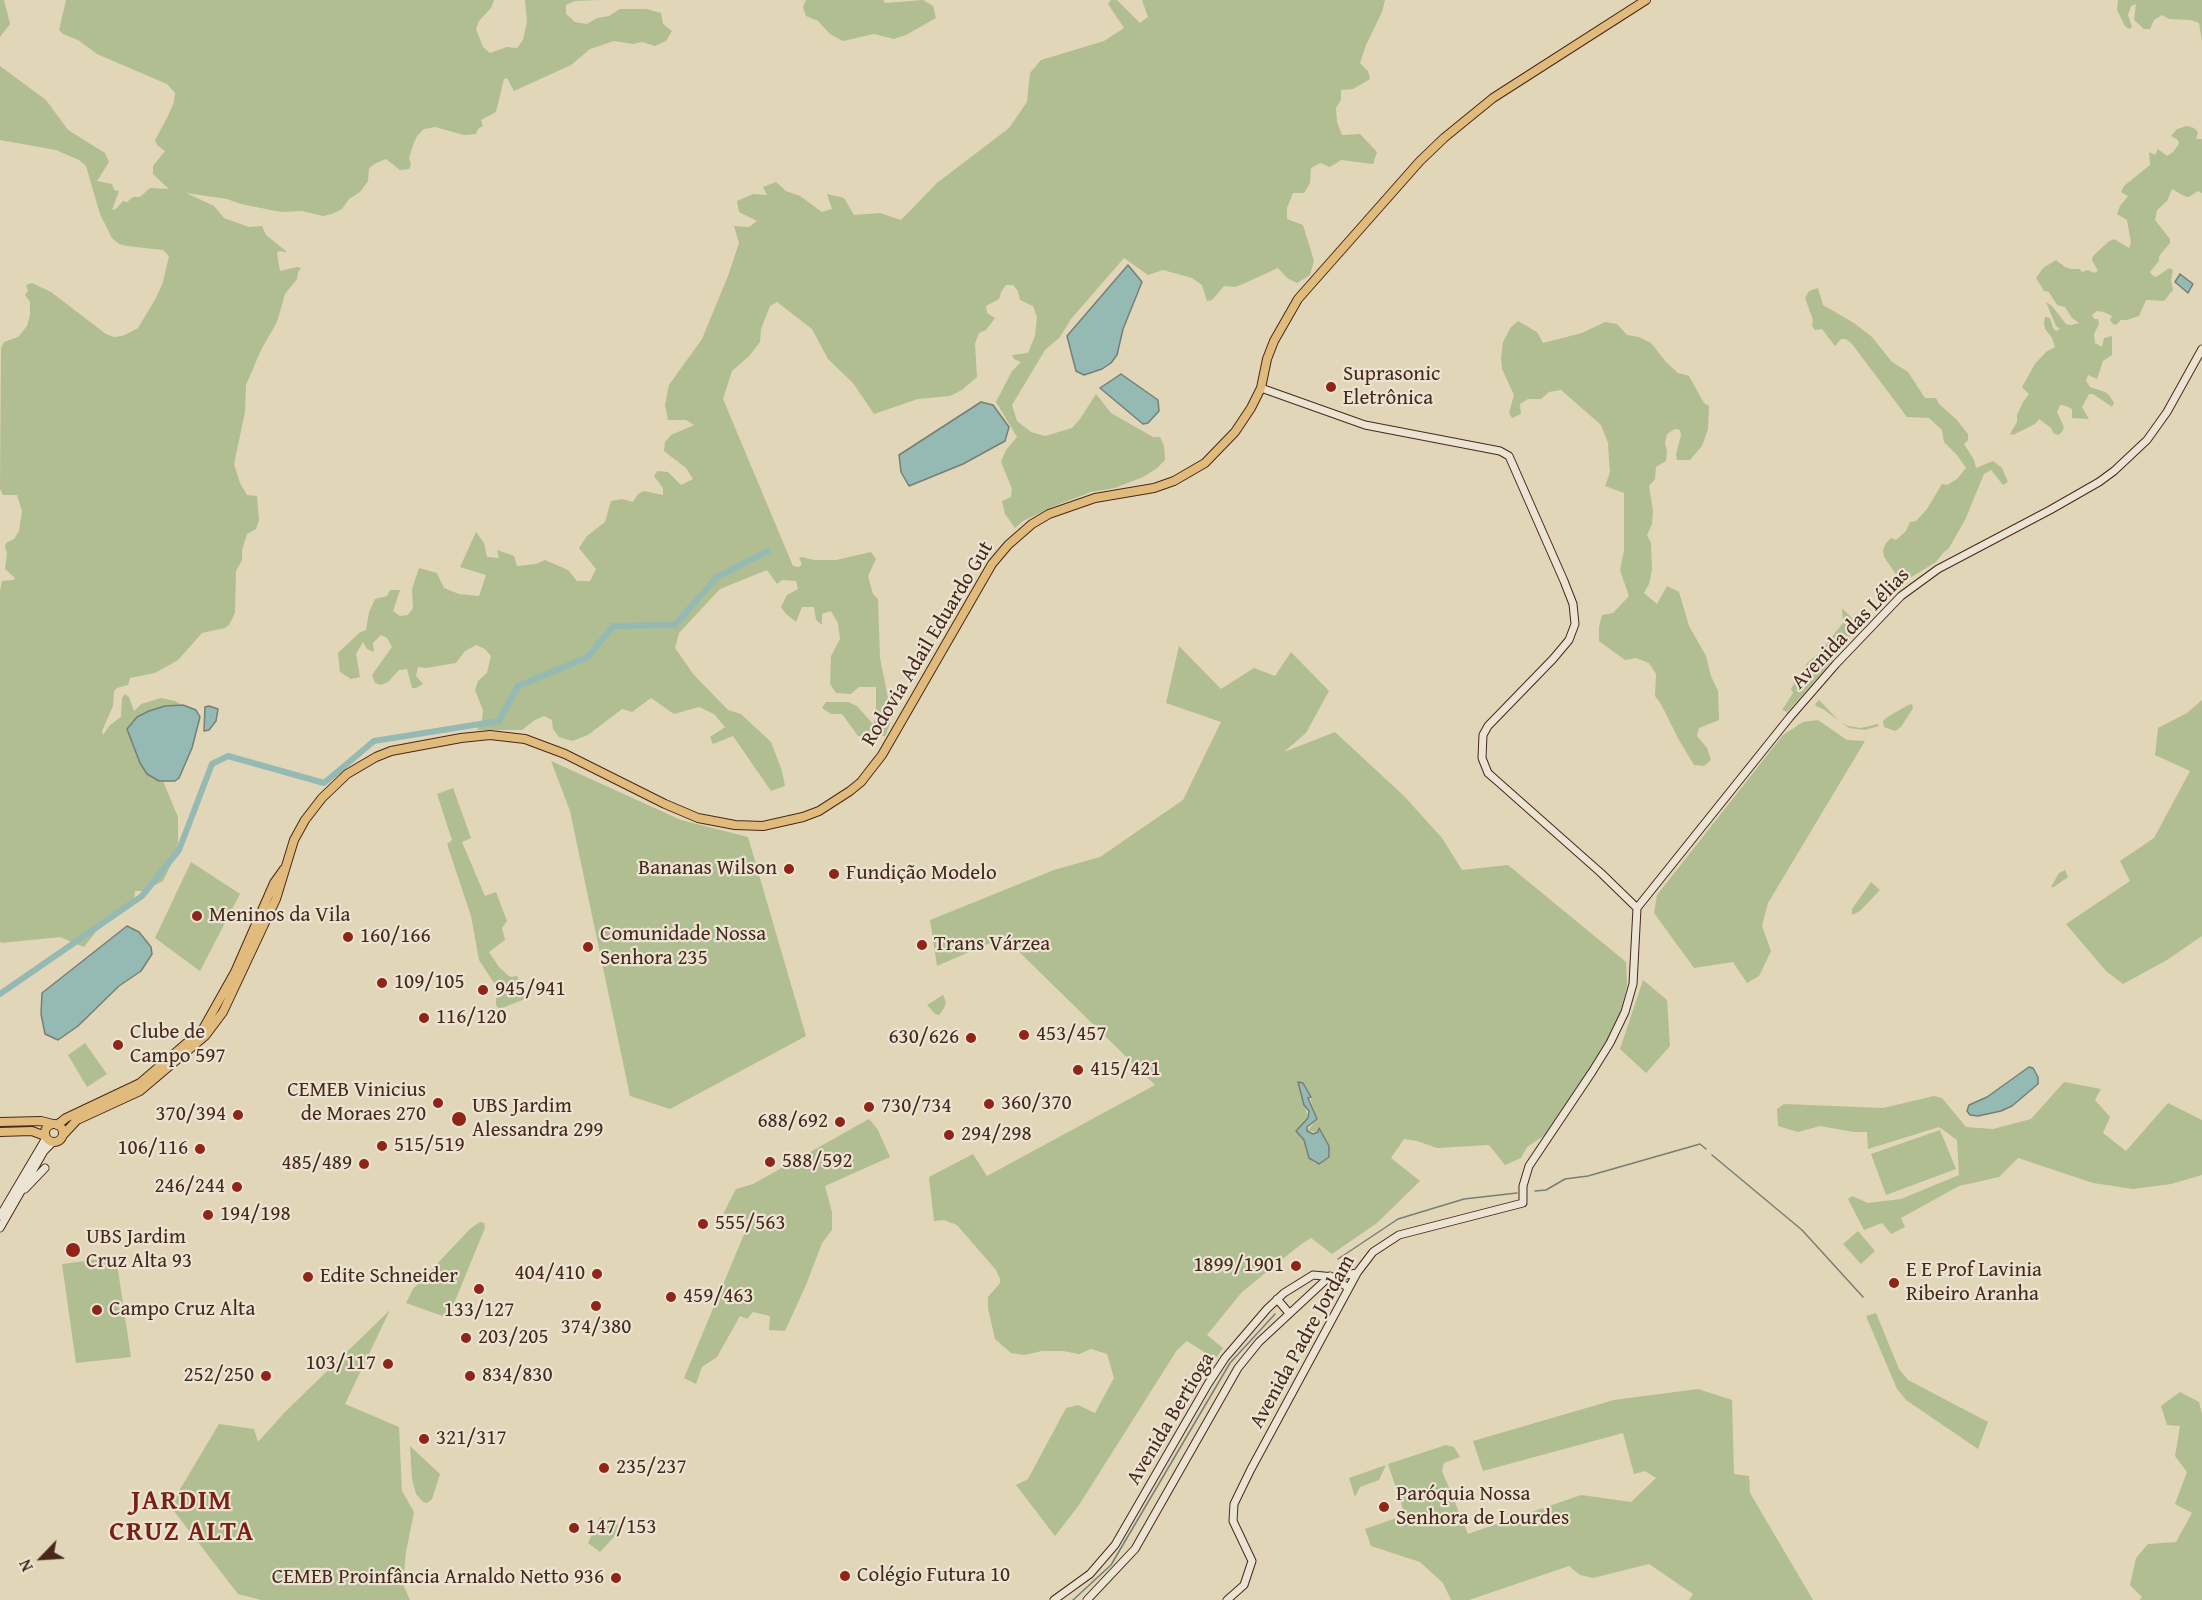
<!DOCTYPE html>
<meta charset="utf-8">
<style>
body{margin:0}
#map{position:relative;width:2202px;height:1600px;overflow:hidden;background:#e2d6b9;font-family:"Gentium Book Plus",serif}
canvas{display:block}
.north{position:absolute;left:12px;top:1528px;width:60px;height:60px;-webkit-text-stroke:4px #ece4d2;paint-order:stroke;rotate:245deg;font-size:16px;font-weight:700;line-height:24px;text-align:center;color:#47281b}
.north::after{content:'';display:block;margin:auto;width:21px;height:27px;background:#47281b;clip-path:polygon(50% 0,100% 100%,50% 72%,0 100%)}
</style>
<div id="map">
<canvas width="2202" height="1600"></canvas>
<div class="north">N</div>
</div>
<script>
const g = document.querySelector('canvas').getContext('2d');
g.lineJoin = 'round';
function fillPath(path, color) { g.fillStyle = color; g.fill(path, 'evenodd'); }
const shape = rows => new Path2D(rows.map(r => 'M' + r).join(''));
function strokePath(path, color, width, dash) { g.strokeStyle = color; g.lineWidth = width; g.lineCap = dash ? 'butt' : 'round'; g.setLineDash(dash || []); g.stroke(path); }
function write(font, color, halo, rows, align = 'center') {
  g.font = font + ' "Gentium Book Plus",serif'; g.lineWidth = 4.5; g.setLineDash([]); g.textBaseline = 'middle'; g.strokeStyle = halo; g.fillStyle = color; for (const [text, x, y, turn = 0] of rows) {
    g.save(); g.translate(x, y); g.rotate((+turn || 0) * Math.PI / 180); g.textAlign = isNaN(turn) ? turn : align; if (halo) g.strokeText(text, 0, 0); g.fillText(text, 0, 0); g.restore();
  }
}
fillPath(shape([
 [0,0,4,0,10,24,0,37],
 [66,0,494,0,491,8,479,21,476,29,483,47,490,53,507,47,517,48,523,40,527,22,525,0,599,0,575,1,566,5,566,14,575,22,587,24,597,18,609,16,620,9,646,9,661,13,663,24,672,31,666,41,655,46,642,42,633,44,614,41,590,49,571,65,514,91,507,78,504,79,496,112,481,120,483,126,478,129,476,134,464,135,435,127,424,129,417,136,413,145,409,158,411,165,409,169,400,170,386,159,376,163,369,168,368,181,360,192,349,199,342,209,332,214,323,216,302,211,281,212,241,204,227,199,186,193,214,206,224,218,249,227,262,226,266,235,286,251,286,252,279,251,277,253,280,271,297,267,301,268,298,272,297,279,285,294,277,322,261,350,246,385,245,412,234,464,240,483,247,495,257,496,259,520,256,529,247,534,242,550,242,560,236,571,235,613,229,625,225,628,202,633,178,660,155,673,130,678,128,685,117,688,114,691,113,706,102,731,103,735,110,725,121,717,122,698,125,694,129,697,134,711,141,704,161,698,175,701,182,705,163,781,178,817,178,844,172,862,163,881,144,891,135,891,134,900,130,904,98,929,84,947,60,937,1,943,0,941,0,591,2,581,13,580,15,578,5,569,7,554,5,546,6,543,14,539,19,531,22,511,17,495,3,495,0,489,1,348,4,342,18,337,27,326,30,315,30,302,25,295,28,291,26,285,32,283,51,292,106,334,114,337,122,336,131,332,138,328,156,298,163,282,169,256,163,250,127,246,119,244,112,238,100,214,86,166,79,160,56,150,0,140,0,66,46,100,68,130,105,153,109,162,97,181,112,184,114,190,119,191,112,210,116,209,123,201,127,202,133,197,140,197,150,188,169,189,153,174,153,166,165,151,157,145,155,140,168,116,174,102,175,93,167,84,97,54,78,40,63,34,59,30],
 [806,0,883,0,885,3,923,0,933,6,936,18,906,35,894,39,874,34,843,41,830,34,818,21,806,16,803,7],
 [1111,0,1117,0,1140,23,1148,17,1142,0,1385,0,1382,12,1366,45,1360,63,1368,71,1370,79,1353,89,1341,90,1341,100,1336,108,1337,122,1342,135,1360,134,1377,152,1373,164,1341,160,1330,167,1320,163,1311,168,1310,183,1304,193,1293,193,1287,208,1287,219,1303,225,1314,261,1310,275,1297,283,1287,278,1278,268,1245,283,1235,287,1224,286,1212,300,1207,301,1202,285,1192,278,1163,270,1148,275,1124,258,1071,319,1060,337,1045,350,1012,405,1017,421,1031,432,1045,436,1072,428,1080,419,1096,394,1111,413,1153,437,1160,437,1164,446,1165,460,1156,469,1143,477,1115,488,1091,492,1052,507,1023,521,1015,528,1005,514,1002,501,1011,497,1012,489,1001,462,1006,450,1017,437,996,402,1012,371,1021,362,1014,359,1012,355,1028,353,1035,336,1037,317,1033,306,1020,300,1018,291,1013,285,1006,285,1001,292,999,299,986,306,987,313,995,318,986,330,979,333,975,344,977,377,962,390,950,396,918,399,874,414,853,383,828,359,812,329,777,302,770,306,761,329,760,342,749,356,732,371,723,399,793,566,799,567,802,564,799,558,802,557,814,560,836,560,871,552,876,559,868,576,873,594,878,599,880,658,891,713,890,724,885,736,858,736,842,714,831,714,822,708,826,702,848,702,857,706,873,724,876,718,876,687,859,687,851,694,836,693,830,684,831,656,840,639,838,623,831,611,822,614,822,625,816,620,814,607,802,607,796,622,786,614,781,607,787,595,798,589,796,581,782,580,777,584,767,570,720,589,679,633,675,648,694,675,728,710,741,714,771,742,782,771,785,786,771,791,733,736,713,744,710,737,725,727,714,714,699,707,674,714,651,698,632,712,622,709,588,735,572,741,559,737,553,729,552,720,544,716,535,720,522,730,477,730,482,719,483,710,475,690,478,681,487,673,491,656,485,649,476,645,465,651,456,663,426,668,418,667,416,676,423,684,416,688,412,688,407,669,399,670,388,682,381,685,375,683,372,675,392,647,387,638,381,635,373,643,374,652,367,649,363,642,356,654,360,677,351,679,340,672,338,653,359,633,366,630,369,612,375,599,387,596,390,590,400,590,393,611,400,616,408,615,413,608,412,589,419,568,437,573,444,588,459,594,479,596,486,575,460,567,476,532,484,543,487,557,499,558,497,550,514,556,517,566,536,564,545,560,568,570,577,581,590,581,596,569,579,548,587,536,605,522,611,501,622,499,633,502,638,494,644,491,663,495,663,488,654,476,657,471,668,472,681,485,693,479,686,468,664,451,665,442,671,435,694,425,686,420,668,420,665,405,669,385,702,339,728,276,739,243,734,226,749,227,757,221,739,212,737,201,753,194,767,195,763,187,776,182,786,191,800,196,822,212,832,209,827,194,844,198,854,215,880,213,901,220,937,183,1009,128,1027,102,1030,73,1041,60,1104,41,1124,28,1108,4],
 [2118,0,2202,0,2202,41,2199,23,2191,20,2169,19,2162,15,2154,20,2150,29,2144,29,2134,20,2136,4,2131,6,2128,15,2132,27,2129,29,2125,26,2117,10],
 [2187,126,2194,128,2198,132,2196,139,2202,139,2202,193,2198,191,2189,197,2184,196,2172,189,2167,201,2157,210,2155,220,2170,239,2170,243,2159,256,2159,261,2150,272,2152,275,2156,277,2169,268,2173,270,2171,280,2173,290,2164,301,2146,300,2139,316,2127,320,2121,320,2116,325,2113,324,2110,320,2112,316,2104,312,2097,311,2092,315,2094,319,2098,319,2099,324,2094,334,2095,343,2102,347,2104,338,2112,336,2112,355,2103,361,2097,379,2088,375,2086,381,2090,387,2105,392,2109,395,2114,403,2112,407,2093,394,2089,394,2082,407,2089,419,2072,418,2072,409,2066,406,2060,405,2057,412,2064,427,2062,432,2058,435,2053,433,2051,428,2039,419,2035,424,2013,435,2010,434,2017,422,2017,415,2023,402,2029,394,2022,387,2035,364,2046,352,2055,347,2052,338,2045,329,2044,323,2045,317,2050,318,2053,328,2056,331,2060,329,2056,326,2046,302,2052,306,2066,324,2071,325,2079,323,2072,318,2065,307,2057,305,2049,292,2044,291,2036,278,2043,268,2056,260,2065,267,2071,269,2080,269,2082,272,2088,270,2094,273,2098,271,2092,260,2093,256,2108,242,2114,239,2129,248,2131,243,2127,220,2117,214,2120,206,2128,196,2121,192,2124,186,2150,165,2149,152,2155,155,2158,149,2167,156,2173,152,2179,144,2178,140,2171,136,2177,129],
 [1818,288,1823,305,1854,323,1872,337,1892,362,1908,372,1925,398,1936,398,1939,404,1956,419,1968,434,1968,440,1964,444,1974,460,1976,468,1993,461,2002,468,2008,482,2003,485,1991,470,1984,474,1965,520,1949,548,1943,553,1936,562,1910,578,1896,574,1884,557,1883,550,1886,543,1891,538,1896,540,1906,531,1910,522,1916,521,1927,509,1942,484,1947,485,1957,479,1966,468,1957,455,1944,442,1942,430,1929,418,1907,417,1852,344,1846,339,1841,339,1835,346,1822,329,1815,330,1812,326,1813,320,1805,298,1809,291],
 [1518,321,1537,332,1543,343,1582,333,1605,322,1617,324,1627,335,1639,337,1651,343,1666,362,1678,373,1689,376,1704,403,1709,406,1708,429,1702,446,1690,460,1677,460,1676,454,1681,435,1680,430,1675,429,1667,434,1665,443,1667,451,1666,461,1656,467,1655,479,1649,486,1653,511,1652,524,1647,535,1651,543,1652,570,1649,584,1644,593,1657,604,1667,586,1679,592,1689,626,1706,656,1711,676,1718,691,1719,720,1699,728,1697,736,1707,748,1711,760,1704,766,1694,765,1679,740,1661,704,1655,696,1656,674,1649,663,1636,658,1625,660,1599,641,1599,627,1602,615,1613,613,1629,596,1620,570,1624,551,1624,493,1605,486,1610,472,1609,459,1608,443,1601,425,1561,390,1549,392,1541,399,1528,399,1520,404,1521,414,1512,418,1509,413,1514,395,1502,369,1501,358,1503,342,1511,327],
 [1842,608,1855,621,1857,627,1822,673,1787,712,1782,710,1793,693,1791,689,1799,675,1808,662,1819,653,1843,623],
 [1179,646,1221,689,1254,668,1275,676,1291,652,1329,691,1306,733,1284,752,1335,732,1404,796,1442,838,1462,870,1508,865,1626,962,1627,986,1616,1030,1551,1131,1527,1147,1521,1158,1505,1165,1489,1145,1437,1148,1417,1141,1404,1139,1391,1158,1420,1181,1377,1223,1332,1254,1311,1238,1300,1245,1242,1292,1207,1335,1223,1348,1215,1359,1187,1341,1177,1350,1079,1505,1055,1536,1016,1485,1028,1479,1066,1408,1078,1405,1095,1413,1114,1378,1107,1354,1091,1349,1079,1354,1063,1351,1042,1351,1024,1355,1011,1353,995,1339,988,1308,988,1297,1000,1283,1000,1279,996,1270,957,1225,944,1220,934,1221,929,1177,973,1154,987,1176,1155,1085,1004,937,937,966,930,920,1054,870,1100,857,1183,800,1221,722,1166,703],
 [1299,1082,1303,1083,1311,1096,1311,1101,1317,1119,1307,1131,1321,1132,1330,1154,1329,1157,1319,1164,1314,1163,1307,1153,1304,1140,1308,1118],
 [1819,700,1839,721,1848,726,1861,728,1878,724,1879,726,1865,730,1849,728,1823,709,1816,706,1815,704],
 [2202,700,2202,936,2167,960,2123,984,2106,971,2066,924,2130,881,2120,861,2154,838,2190,771,2155,755,2158,728,2187,713],
 [1912,704,1913,708,1901,727,1895,731,1884,727,1883,721,1886,718,1908,705],
 [1818,720,1847,740,1865,741,1768,903,1762,926,1771,951,1759,976,1747,983,1733,962,1694,968,1654,913,1657,895,1783,735,1803,722],
 [551,761,681,820,748,837,806,1036,670,1109,630,1096,570,811],
 [453,788,471,838,462,842,473,868,485,896,496,892,507,921,502,928,505,940,489,952,499,967,510,977,517,976,528,998,499,1009,496,1005,496,986,479,960,471,916,447,844,452,840,437,794],
 [191,862,240,894,200,971,155,938],
 [2065,870,2068,877,2054,887,2051,887,2059,873],
 [1871,882,1880,890,1860,911,1852,915,1852,909],
 [1643,980,1667,1000,1670,1046,1646,1073,1620,1049],
 [943,995,946,1002,944,1008,939,1015,935,1014,927,1005],
 [85,1043,107,1074,87,1087,68,1055],
 [2064,1082,2101,1089,2095,1100,2110,1117,2103,1133,2126,1151,2168,1103,2202,1120,2202,1175,2171,1184,2133,1189,2093,1183,2018,1158,1999,1177,1959,1186,1901,1218,1905,1227,1891,1234,1882,1223,1864,1230,1848,1199,1852,1196,1868,1203,1901,1199,1959,1175,1957,1140,1939,1127,1868,1149,1867,1132,1854,1132,1820,1126,1798,1132,1778,1126,1777,1109,1784,1104,1883,1108,1934,1096,1942,1098,1966,1127,1993,1129,2031,1119],
 [869,1119,878,1130,890,1157,825,1186,832,1212,832,1230,822,1243,806,1285,785,1331,769,1330,770,1316,753,1312,747,1319,740,1316,717,1357,702,1367,696,1384,684,1378,750,1220,723,1214,736,1189,753,1184],
 [1940,1130,1956,1169,1886,1195,1871,1154],
 [480,1222,484,1223,485,1228,448,1318,406,1303,413,1289,471,1228],
 [1858,1231,1875,1251,1861,1264,1843,1244],
 [116,1257,131,1357,76,1363,62,1264],
 [390,1310,345,1404,399,1427,402,1491,414,1512,406,1552,403,1584,410,1600,261,1600,238,1594,170,1506,219,1424,254,1429,258,1442,285,1412],
 [1876,1313,1899,1369,1908,1380,1988,1422,1978,1449,1906,1400,1897,1389,1866,1316],
 [1698,1389,1732,1400,1734,1474,1749,1476,1750,1493,1813,1600,1689,1600,1693,1594,1649,1564,1593,1578,1580,1575,1569,1566,1469,1600,1451,1600,1443,1583,1420,1562,1371,1546,1365,1529,1405,1515,1388,1464,1446,1445,1454,1447,1460,1457,1444,1463,1442,1471,1468,1534,1581,1495,1631,1502,1656,1478,1645,1471,1634,1474,1623,1433,1483,1471,1473,1441,1614,1400],
 [2180,1392,2199,1402,2202,1414,2202,1600,2140,1600,2142,1597,2130,1585,2136,1558,2148,1544,2176,1542,2192,1513,2175,1504,2187,1472,2175,1456,2180,1426,2167,1425,2161,1406],
 [410,1446,440,1474,432,1499,427,1503,423,1502,416,1494,412,1479],
 [1386,1465,1379,1480,1360,1487,1355,1497,1349,1478],
 [600,1517,623,1527,600,1552,588,1543]
]), '#b0be91');
const water = shape([
 [1128,265,1142,282,1123,329,1117,355,1111,363,1102,369,1084,375,1076,371,1067,336,1128,265],
 [2180,274,2193,284,2188,293,2175,282,2180,274],
 [1121,374,1158,400,1159,411,1148,423,1143,424,1100,388,1121,374],
 [981,402,993,405,1009,427,1005,441,963,464,909,486,901,472,899,455,981,402],
 [183,705,196,710,200,717,192,748,179,778,175,781,159,781,147,774,140,763,127,729,137,717,149,711,165,706,183,705],
 [209,706,218,709,216,721,209,730,204,731,205,707,209,706],
 [127,926,139,932,151,947,152,954,141,971,119,986,78,1026,58,1040,45,1034,41,1014,42,993,127,926],
 [2029,1067,2033,1068,2038,1077,2038,1084,2012,1106,2001,1111,1978,1116,1970,1115,1967,1111,1969,1105,1987,1097,2029,1067],
 [1298,1082,1303,1083,1311,1097,1308,1098,1317,1119,1307,1127,1307,1131,1313,1134,1318,1132,1319,1128,1329,1146,1329,1157,1319,1164,1309,1158,1304,1140,1296,1131,1308,1118,1309,1111,1304,1105,1298,1082]
]);
fillPath(water, '#95b9b3');
strokePath(water, '#767f76', 1.5);
strokePath(shape([
 [1712,1155,1802,1230,1863,1297],
 [1535,1191,1546,1190,1565,1179,1588,1176,1700,1144,1706,1149],
 [1338,1259,1398,1219,1464,1199,1517,1193],
 [1073,1600,1111,1565,1230,1363,1275,1314]
]), '#767f76', 1.5);
strokePath(shape([
 [0,994,142,896,179,850,212,764,228,756,324,783,374,741,499,721,518,686,588,657,613,626,675,625,717,577,768,551]
]), '#95b9b3', 6);
const secondary = shape([
 [1637,908,1790,717,1836,664,1901,596,1938,569,2050,510,2099,482,2114,471,2147,440,2167,412,2202,349],
 [25,1189,45,1168],
 [0,1216,46,1138],
 [0,1228,44,1151,53,1142],
 [1334,1277,1357,1273],
 [1277,1299,1289,1313],
 [1054,1600,1090,1574,1115,1545,1208,1384,1225,1358,1267,1309,1284,1293,1313,1275,1334,1277,1348,1288],
 [1087,1600,1135,1549,1238,1368,1259,1342,1330,1276],
 [1227,1600,1244,1585,1252,1561,1233,1521,1234,1504,1251,1469,1357,1273,1373,1252,1399,1235,1523,1203,1523,1186,1529,1166,1592,1072,1610,1043,1625,1012,1633,984,1637,908,1601,873,1496,780,1488,773,1482,758,1483,735,1488,726,1553,659,1569,640,1575,624,1573,604,1564,581,1509,456,1500,451,1365,425,1261,388]
]);
const primary = shape([
 [0,1122,41,1121,53,1124],
 '45 1133a9 9 0 1 1 18 0a9 9 0 1 1-18 0Z',
 [57,1125,66,1118,140,1083,203,1029,235,972,274,883,284,869],
 [0,1132,32,1131,45,1136],
 [63,1135,77,1120,140,1091,205,1036,223,1012,276,899,294,840,305,820,322,798,347,774,376,757,391,751,461,738,490,735,525,739,565,754,665,804,698,818,735,825,763,826,803,817,819,811,850,791,861,782,882,755,992,564,1008,545,1032,524,1049,514,1095,498,1154,488,1174,481,1205,463,1235,432,1251,408,1261,388,1267,359,1274,341,1298,299,1420,161,1444,138,1493,98,1646,0]
]);
strokePath(secondary, '#47281b', 9);
strokePath(primary, '#47281b', 10);
strokePath(secondary, '#ece4d2', 7);
strokePath(primary, '#e1bb7c', 8);
for (const [x, y, r, color] of [
 [1331,387,6,"#8f2418"],
 [789,869,6,"#8f2418"],
 [834,874,6,"#8f2418"],
 [197,916,6,"#8f2418"],
 [348,937,6,"#8f2418"],
 [922,945,6,"#8f2418"],
 [588,947,6,"#8f2418"],
 [382,983,6,"#8f2418"],
 [483,990,6,"#8f2418"],
 [424,1018,6,"#8f2418"],
 [1024,1035,6,"#8f2418"],
 [971,1038,6,"#8f2418"],
 [118,1045,6,"#8f2418"],
 [1078,1070,6,"#8f2418"],
 [438,1103,6,"#8f2418"],
 [989,1104,6,"#8f2418"],
 [869,1107,6,"#8f2418"],
 [238,1115,6,"#8f2418"],
 [459,1119,8,"#8f2418"],
 [840,1122,6,"#8f2418"],
 [949,1135,6,"#8f2418"],
 [382,1146,6,"#8f2418"],
 [200,1149,6,"#8f2418"],
 [770,1162,6,"#8f2418"],
 [364,1164,6,"#8f2418"],
 [237,1187,6,"#8f2418"],
 [208,1215,6,"#8f2418"],
 [703,1224,6,"#8f2418"],
 [73,1250,8,"#8f2418"],
 [1296,1266,6,"#8f2418"],
 [597,1274,6,"#8f2418"],
 [308,1277,6,"#8f2418"],
 [1894,1283,6,"#8f2418"],
 [479,1289,6,"#8f2418"],
 [671,1297,6,"#8f2418"],
 [596,1306,6,"#8f2418"],
 [97,1310,6,"#8f2418"],
 [466,1338,6,"#8f2418"],
 [388,1364,6,"#8f2418"],
 [266,1376,6,"#8f2418"],
 [470,1376,6,"#8f2418"],
 [424,1439,6,"#8f2418"],
 [604,1468,6,"#8f2418"],
 [1384,1507,6,"#8f2418"],
 [574,1528,6,"#8f2418"],
 [845,1576,6,"#8f2418"],
 [616,1578,6,"#8f2418"]
]) { const dot = new Path2D(); dot.arc(x, y, r, 0, 2 * Math.PI); g.fillStyle = color; g.fill(dot); strokePath(dot, '#ece4d2', 2); }
write('21px', '#47281b', '#ece4d2', [
 ["Suprasonic",1343,375],
 ["Eletrônica",1343,399],
 ["Bananas Wilson",777,869,"right"],
 ["Fundição Modelo",846,874],
 ["Meninos da Vila",209,916],
 ["Comunidade Nossa",600,935],
 ["Senhora 235",600,959],
 ["160/166",360,937],
 ["Trans Várzea",934,945],
 ["109/105",394,983],
 ["945/941",495,990],
 ["116/120",436,1018],
 ["Clube de",130,1033],
 ["Campo 597",130,1057],
 ["453/457",1036,1035],
 ["630/626",959,1038,"right"],
 ["415/421",1090,1070],
 ["CEMEB Vinicius",426,1091,"right"],
 ["de Moraes 270",426,1115,"right"],
 ["360/370",1001,1104],
 ["UBS Jardim",472,1107],
 ["Alessandra 299",472,1131],
 ["730/734",881,1107],
 ["370/394",226,1115,"right"],
 ["688/692",828,1122,"right"],
 ["294/298",961,1135],
 ["515/519",394,1146],
 ["106/116",188,1149,"right"],
 ["588/592",782,1162],
 ["485/489",352,1164,"right"],
 ["246/244",225,1187,"right"],
 ["194/198",220,1215],
 ["555/563",715,1224],
 ["UBS Jardim",86,1238],
 ["Cruz Alta 93",86,1262],
 ["1899/1901",1284,1266,"right"],
 ["E E Prof Lavinia",1906,1271],
 ["Ribeiro Aranha",1906,1295],
 ["404/410",585,1274,"right"],
 ["Edite Schneider",320,1277],
 ["459/463",683,1297],
 ["Campo Cruz Alta",109,1310],
 ["133/127",479,1311,"center"],
 ["374/380",596,1328,"center"],
 ["203/205",478,1338],
 ["103/117",376,1364,"right"],
 ["252/250",254,1376,"right"],
 ["834/830",482,1376],
 ["321/317",436,1439],
 ["235/237",616,1468],
 ["Paróquia Nossa",1396,1495],
 ["Senhora de Lourdes",1396,1519],
 ["147/153",586,1528],
 ["Colégio Futura 10",857,1576],
 ["CEMEB Proinfância Arnaldo Netto 936",604,1578,"right"]
], 'left');
write('21px', '#47281b', '#ece4d2', [
 ["Avenida das Lélias",1851,629,-46],
 ["Rodovia Adail Eduardo Gut",928,644,-59],
 ["Avenida Padre Jordam",1303,1342,-61],
 ["Avenida Bertioga",1171,1419,-59]
]);
g.letterSpacing = '1.5px';
write('bold 27px', '#7a1f14', '#ece4d2', [
 ["JARDIM",182,1502],
 ["CRUZ ALTA",182,1533]
]);
g.letterSpacing = '0px';
</script>
